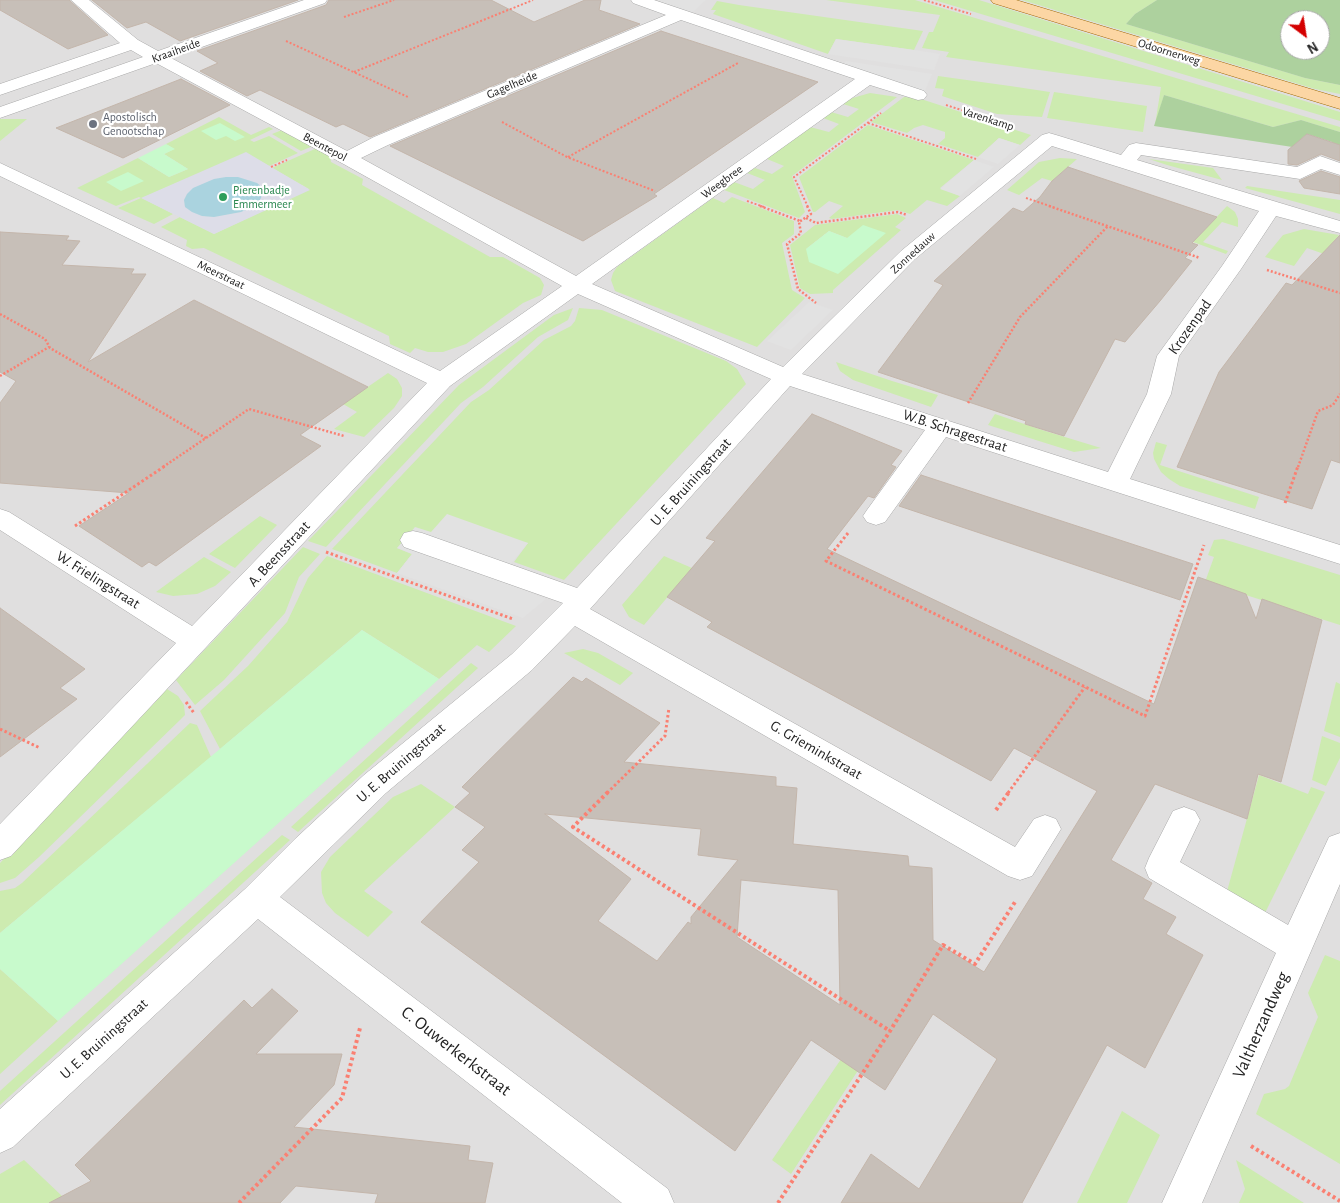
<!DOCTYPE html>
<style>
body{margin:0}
#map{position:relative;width:1340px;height:1203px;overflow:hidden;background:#f2efe9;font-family:"Alegreya Sans",sans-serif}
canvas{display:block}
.north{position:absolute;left:1280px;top:10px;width:50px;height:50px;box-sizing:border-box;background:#fff;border:1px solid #a7a7a7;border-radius:50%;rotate:149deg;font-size:14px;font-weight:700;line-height:20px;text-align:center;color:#222}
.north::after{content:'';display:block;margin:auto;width:18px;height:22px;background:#d40000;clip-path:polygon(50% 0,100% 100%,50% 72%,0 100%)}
</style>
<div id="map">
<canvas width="1340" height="1203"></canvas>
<div class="north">N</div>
</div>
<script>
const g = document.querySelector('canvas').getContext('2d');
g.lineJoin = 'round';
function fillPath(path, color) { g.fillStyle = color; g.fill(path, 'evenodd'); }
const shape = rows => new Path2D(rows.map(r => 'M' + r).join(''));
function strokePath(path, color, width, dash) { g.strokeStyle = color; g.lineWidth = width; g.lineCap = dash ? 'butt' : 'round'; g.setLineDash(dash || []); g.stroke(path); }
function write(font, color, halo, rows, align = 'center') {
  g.font = font + ' "Alegreya Sans",sans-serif'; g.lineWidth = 4.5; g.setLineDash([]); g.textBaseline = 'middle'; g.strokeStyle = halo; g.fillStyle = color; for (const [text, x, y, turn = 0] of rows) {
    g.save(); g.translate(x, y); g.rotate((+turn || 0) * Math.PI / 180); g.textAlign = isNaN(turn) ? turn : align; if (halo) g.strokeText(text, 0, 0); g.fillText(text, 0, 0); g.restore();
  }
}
fillPath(shape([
 [0,0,1340,0,1340,1203,0,1203],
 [1290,20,1320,20,1320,50,1290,50]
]), '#e0dfdf');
fillPath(shape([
 [826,0,915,0,1340,127,1340,132,1301,120,1273,127,1164,95,1155,125,1161,87,946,57,949,52,922,48,929,32,933,32,940,15],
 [934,0,979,0,1340,112,1340,121],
 [1022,0,1157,0,1135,14,1126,24,1305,78,1340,85,1340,94,1315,89],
 [717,1,739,5,923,31,914,50,836,39,828,54,713,14,716,10,711,10],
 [938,76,1010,86,1050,92,1042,117,997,114,942,96,944,89,935,88],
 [1054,92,1147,106,1143,132,1047,118],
 [870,93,897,97,792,176,805,212,799,218,724,190,734,182,753,189,765,180,747,173,755,168,772,174,784,166,767,159,810,127,829,132,839,124,823,118,831,112,848,117,859,109,843,104,849,99],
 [904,97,918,98,1031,135,1020,145,999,138,978,157,938,144,945,138,945,132,923,125,914,128,907,133,871,122],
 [219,117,251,135,269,127,273,129,250,140,254,142,269,136,298,153,269,166,246,153,142,198,173,214,154,224,118,208,141,198,139,197,116,206,77,188,138,158,169,177,188,169,164,154,174,149,166,144],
 [0,119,27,119,0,141],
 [868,125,974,160,940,188,960,196,947,206,927,200,910,214,898,210,832,219,829,218,843,206,829,201,815,212,813,212,799,177],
 [282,130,313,146,301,151,272,134],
 [317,148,330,156,331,162,363,179,362,185,490,257,503,257,540,278,544,285,541,295,523,303,466,344,443,352,428,352,415,348,410,353,390,344,389,336,204,248,192,249,186,246,187,240,161,227,180,217,214,234,309,189,272,168],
 [1060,158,1077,159,1052,181,1042,178,1019,195,1007,190,1039,162],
 [1149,159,1213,168,1222,180,1167,165],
 [1247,186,1340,200,1340,214,1245,188],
 [732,197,794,221,794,234,782,243,792,290,805,298,757,347,615,291,611,280,613,273,617,267,713,198,724,203],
 [1227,206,1235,212,1238,219,1238,227,1222,222,1203,242,1228,251,1226,254,1193,242],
 [897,214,906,218,895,227,901,230,833,290,833,293,810,294,800,288,790,245,815,225],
 [829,231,847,238,806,249],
 [1304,229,1339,235,1324,254,1307,248,1294,266,1265,257,1283,235],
 [573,308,568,320,538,337,483,387,461,403,326,547,308,541,459,385,554,315],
 [579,308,602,310,726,361,737,369,746,384,564,580,514,562,528,543,431,532,397,548,412,554,397,573,332,549,471,402,489,390,544,340,571,326,575,321],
 [836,362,892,381,938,395,931,407,853,380,840,371],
 [388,373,397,379,402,388,402,396,394,408,364,437,334,429,357,412,343,404],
 [995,414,1042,430,1101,448,1074,452,988,425],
 [1156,442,1167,445,1160,465,1259,497,1255,509,1180,486,1169,479,1161,472,1154,459,1153,453],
 [260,516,277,525,235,568,209,554],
 [1223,539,1340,575,1340,625,1205,582,1214,557,1208,555,1214,540],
 [303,547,320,554,299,577,285,613,224,680,195,705,176,680],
 [327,556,516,626,489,652,477,645,439,679,362,630,220,749,200,711,248,666,287,622,308,578],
 [664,556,692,568,644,625,629,617,622,605],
 [204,557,231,572,215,586,197,594,173,596,156,592],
 [583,649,598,653,633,673,620,685,564,653],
 [471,663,478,668,298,832,291,827],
 [1336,682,1340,684,1340,737,1324,731],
 [167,689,178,696,184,705,185,715,181,719,39,857,15,878,0,883,0,863],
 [190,723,197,725,211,757,0,933,0,891,15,888,22,883],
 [1322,736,1340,743,1340,758,1326,786,1312,780],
 [1259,775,1308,794,1311,787,1325,792,1264,915,1226,895],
 [421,784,455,807,364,891,393,912,368,937,335,913,326,903,322,893,321,872,330,857,393,797],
 [282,835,290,840,0,1105,0,1091],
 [1325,955,1340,961,1340,1164,1256,1114,1264,1094,1285,1089,1289,1086,1318,1017,1308,993],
 [0,969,58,1021,0,1074],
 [874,1011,890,1021,791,1174,772,1160],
 [1122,1111,1160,1135,1127,1203,1077,1203],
 [24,1160,62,1196,67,1203,0,1203,0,1174],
 [1236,1160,1304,1203,1239,1203,1245,1189]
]), '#cdebb0');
fillPath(shape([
 [1157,0,1340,0,1340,85,1305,78,1126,24,1135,14],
 [1290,20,1320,20,1320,50,1290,50],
 [1164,95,1273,127,1301,120,1340,132,1340,153,1332,142,1307,134,1301,139,1308,142,1299,148,1154,126]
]), '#add19e');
fillPath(shape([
 [220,123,245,137,235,141,226,136,216,140,201,131],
 [166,144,175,149,164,154,188,169,169,177,138,158],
 [128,172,144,181,121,191,106,182],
 [863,225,886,233,838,274,809,262,806,249,829,231,847,238],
 [362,630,439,679,58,1021,0,969,0,933]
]), '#c8facc');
fillPath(shape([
 [656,0,706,0,692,13],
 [836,39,914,50,940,54,934,70,828,54],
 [846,61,932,74,925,91,920,92,842,65],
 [999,138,1020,145,998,164,978,157],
 [974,160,994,167,960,196,940,189],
 [809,302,833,310,791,350,767,341],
 [447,514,528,543,498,580,546,599,523,618,397,573,412,554,397,548,415,527,431,532]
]), '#e2e2e2');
fillPath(shape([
 [246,152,310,190,214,234,141,198],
 [187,194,260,200,252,207,241,212,214,217,202,216,185,207,184,200]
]), '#dddde8');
fillPath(shape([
 [226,177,238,177,257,183,262,187,263,193,260,200,252,207,241,212,214,217,202,216,192,212,185,207,184,200,187,194,193,188,214,179]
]), '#aad3df');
const building = shape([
 [0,0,69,0,108,35,68,49,0,10,0,0],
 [92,0,298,0,180,41,146,22,127,28,92,0],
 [329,0,491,0,534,22,585,0,601,0,599,10,640,24,370,137,343,124,336,127,260,90,247,96,200,71,218,63,197,51,326,5,329,0],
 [661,31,818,82,654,194,657,196,583,241,390,146,661,31],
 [181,79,230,105,123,158,56,128,181,79],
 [1307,134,1340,145,1340,161,1321,154,1297,165,1288,164,1288,150,1307,134],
 [1068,167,1217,217,1192,243,1198,245,1185,258,1192,261,1160,301,1125,342,1115,339,1064,436,1025,424,1026,421,878,372,943,285,934,281,1013,208,1023,212,1040,197,1052,181,1068,167],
 [1321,171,1340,177,1340,194,1304,188,1299,181,1321,171],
 [0,232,69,236,66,240,80,241,62,265,134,269,131,274,146,274,88,362,194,300,368,387,300,435,321,446,156,566,149,562,142,567,79,526,129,493,0,483,0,403,16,381,0,372,0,232],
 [1340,235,1340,463,1331,460,1312,509,1177,467,1219,372,1286,283,1292,285,1340,235],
 [812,414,902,451,891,465,896,467,874,498,868,496,827,549,1154,704,1198,577,1246,594,1256,619,1262,599,1322,620,1281,782,1258,774,1247,819,1155,784,1111,860,1152,883,1143,899,1176,917,1166,934,1203,955,1145,1068,1107,1045,1022,1203,841,1203,871,1154,919,1189,997,1059,933,1014,885,1090,811,1040,735,1151,421,922,479,862,462,850,485,827,455,807,470,793,462,787,573,677,582,682,586,678,660,723,624,762,776,777,776,786,797,788,793,844,908,856,909,866,932,868,933,940,984,972,1097,791,1014,748,991,781,707,627,712,622,667,597,715,541,706,538,812,414],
 [545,814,701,829,698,855,738,860,691,917,691,924,688,922,657,961,598,921,631,879,545,814],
 [741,880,838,890,840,1005,737,937,741,880],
 [921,475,1193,564,1180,600,899,506,921,475],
 [0,608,85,669,60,688,77,699,0,757,0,608],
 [272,989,298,1011,256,1054,342,1054,334,1085,294,1127,470,1146,468,1160,493,1163,485,1203,375,1203,378,1194,296,1186,280,1203,49,1203,91,1181,75,1165,244,1000,252,1008,272,989]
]);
fillPath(building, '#c7bfb8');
strokePath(building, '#c4b6ab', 1);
const minor = shape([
 [71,0,89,0,138,40,158,51,304,0,327,0,325,3,171,58,347,151,374,137,666,15,633,3,631,0,654,0,924,91,927,95,924,99,918,100,870,85,592,284,783,367,901,251,1042,135,1049,133,1056,135,1121,155,1129,145,1136,143,1297,167,1320,156,1340,163,1340,175,1321,169,1300,179,1141,155,1137,160,1340,221,1340,233,1276,216,1241,269,1179,356,1171,394,1130,479,1340,545,1340,564,946,437,885,522,876,525,867,522,863,516,867,510,925,430,790,386,590,609,1015,847,1034,819,1045,815,1056,819,1061,829,1032,876,1020,880,1008,876,575,626,532,670,386,793,280,897,668,1189,674,1203,622,1203,258,919,13,1147,0,1153,0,1109,245,889,295,839,364,775,512,654,563,603,404,547,400,540,404,533,413,531,422,533,577,588,771,379,578,294,450,386,11,856,0,860,0,824,176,643,0,530,0,509,9,512,192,626,427,383,0,176,0,163,440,371,562,286,340,162,156,63,0,118,0,107,143,57,131,50,0,95,0,84,120,43,71,0],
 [681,20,855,79,576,276,361,158,388,145,681,20],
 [1052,146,1259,211,1222,266,1157,356,1147,394,1108,472,802,374,915,259,1052,146],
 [1184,807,1195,811,1200,820,1180,862,1288,925,1329,837,1340,833,1340,884,1202,1203,1162,1203,1276,953,1149,878,1145,868,1149,858,1173,811,1184,807]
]);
const major = shape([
 [991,0,1016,0,1340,98,1340,109,993,3,991,0]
]);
strokePath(minor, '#a9a9a9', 1);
strokePath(major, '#a06b00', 1);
strokePath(shape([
 [924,0,971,14],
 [344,17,394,0],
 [286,41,408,97],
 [354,72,533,0],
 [946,105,1014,127],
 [502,122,567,157,655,191],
 [868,123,976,159],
 [568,157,738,63],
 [271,167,287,160],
 [1026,198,1053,207],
 [747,201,764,207],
 [808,207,794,177,881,113]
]), '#fa8072', 2, [2, 2]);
strokePath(shape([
 [760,206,800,221],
 [807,206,811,214,799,222,801,233,787,244,798,289,816,303],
 [1049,206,1200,258],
 [806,218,816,223,898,212,907,215],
 [1267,270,1340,293],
 [0,314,45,339,50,348,206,438],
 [0,376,49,347],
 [968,403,1020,317,1108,226],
 [163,467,249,409,344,436],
 [1298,467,1318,411,1333,405,1340,394]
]), '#fa8072', 2.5, [2, 2]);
strokePath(shape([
 [1285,503,1298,466],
 [75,526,165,466],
 [848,533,826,561,1145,716,1204,545],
 [326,552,513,619],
 [186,702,194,713],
 [0,729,40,748],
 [607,793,665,736,669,708],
 [1008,793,1085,687]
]), '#fa8072', 3, [2.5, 2.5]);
strokePath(shape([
 [608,792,573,827,890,1031],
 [996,810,1009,792],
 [1251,1146,1340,1201],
 [239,1203,342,1098,360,1028],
 [778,1203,890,1031,943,945,975,964,1015,902]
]), '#fa8072', 4, [3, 3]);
fillPath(minor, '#fff');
fillPath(major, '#fcd6a4');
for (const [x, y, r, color] of [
 [93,124,5,"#6b7280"],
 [223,197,5,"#2e9e5b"]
]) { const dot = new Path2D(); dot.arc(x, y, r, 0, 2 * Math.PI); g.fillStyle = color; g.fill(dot); strokePath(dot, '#fff', 2); }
write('12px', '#222', '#fff', [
 ["Kraaiheide",176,51,-20],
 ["Odoornerweg",1169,52,17],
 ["Gagelheide",512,85,-23],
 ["Varenkamp",988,119,18],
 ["Beentepol",325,147,28],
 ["Weegbree",722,182,-36],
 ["Zonnedauw",913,253,-42],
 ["Meerstraat",221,275,26]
]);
write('12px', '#5b616d', '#fff', [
 ["Apostolisch",103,117],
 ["Genootschap",103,131]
], 'left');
write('12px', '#27864d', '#fff', [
 ["Pierenbadje",233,190],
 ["Emmermeer",233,204]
], 'left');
write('15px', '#222', '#fff', [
 ["Krozenpad",1190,327,-55],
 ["W.B. Schragestraat",955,431,18],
 ["U. E. Bruiningstraat",691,482,-48],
 ["A. Beensstraat",279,554,-47],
 ["W. Frielingstraat",98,580,32],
 ["G. Grieminkstraat",816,750,30],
 ["U. E. Bruiningstraat",401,763,-41],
 ["U. E. Bruiningstraat",104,1039,-42]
]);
write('18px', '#222', '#fff', [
 ["Valtherzandweg",1261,1025,-66],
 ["C. Ouwerkerkstraat",456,1051,38]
]);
</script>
